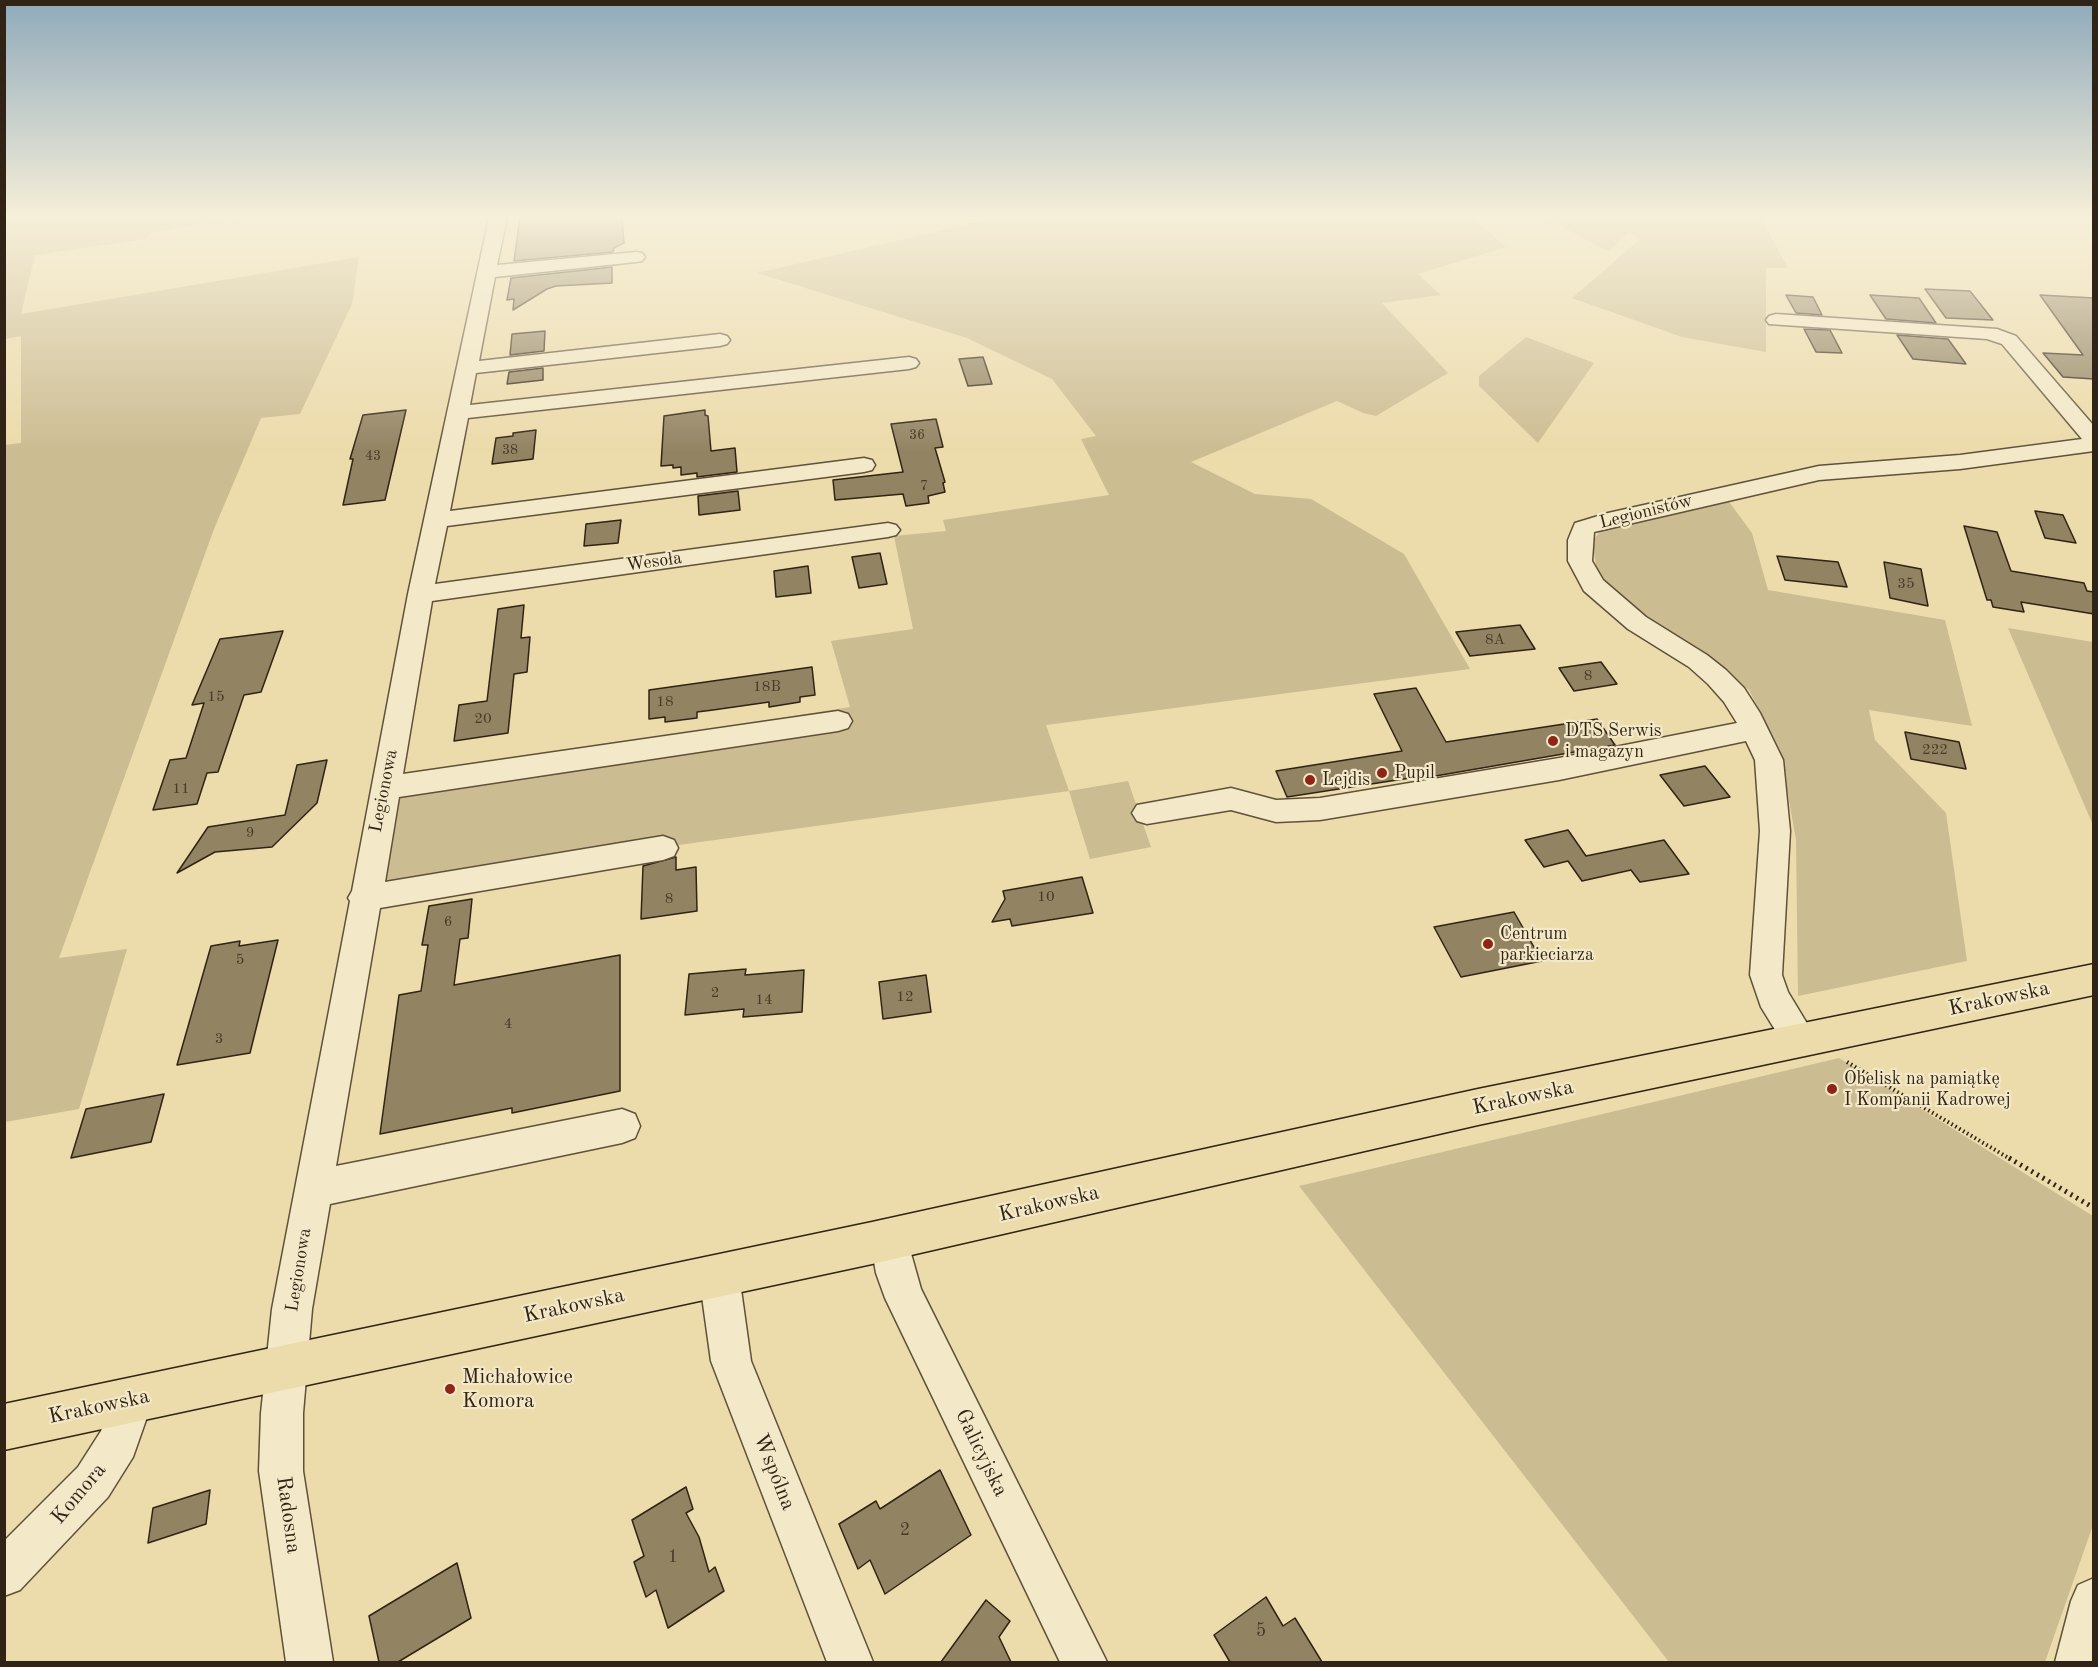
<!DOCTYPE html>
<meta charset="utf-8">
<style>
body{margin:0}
#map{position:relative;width:2098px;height:1667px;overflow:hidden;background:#ecdbab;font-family:"Old Standard TT",serif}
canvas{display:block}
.frame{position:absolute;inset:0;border:6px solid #312315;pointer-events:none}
</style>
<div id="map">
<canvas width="2098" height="1667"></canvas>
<div class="frame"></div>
</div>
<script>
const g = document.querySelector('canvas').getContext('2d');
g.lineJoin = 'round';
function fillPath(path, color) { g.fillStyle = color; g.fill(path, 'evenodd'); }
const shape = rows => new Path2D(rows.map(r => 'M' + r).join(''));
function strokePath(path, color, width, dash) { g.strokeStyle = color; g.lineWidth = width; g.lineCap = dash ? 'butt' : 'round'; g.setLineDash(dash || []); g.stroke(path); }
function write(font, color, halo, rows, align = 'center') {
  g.font = font + ' "Old Standard TT",serif'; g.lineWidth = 4.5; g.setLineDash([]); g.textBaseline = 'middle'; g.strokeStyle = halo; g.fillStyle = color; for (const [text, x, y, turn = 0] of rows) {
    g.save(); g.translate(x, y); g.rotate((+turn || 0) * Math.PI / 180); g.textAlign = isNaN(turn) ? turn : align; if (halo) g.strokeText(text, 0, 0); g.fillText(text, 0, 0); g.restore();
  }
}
fillPath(shape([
 [5,218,238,218,149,233,146,239,35,255,21,314,359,257,352,304,300,414,261,418,214,529,59,958,127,949,79,1109,5,1122,4,445,21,443,21,336,5,339],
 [996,218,1473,218,1506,247,1418,274,1441,295,1382,303,1448,373,1376,416,1363,413,1337,401,1191,462,1255,494,1311,499,1404,554,1470,669,1046,725,1069,791,1128,781,1151,847,1090,859,1069,791,382,886,399,779,850,707,831,641,913,629,894,536,946,531,943,520,1109,495,1081,439,1096,436,1052,379,967,338,757,273],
 [1545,218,1761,218,1788,268,1766,268,1766,352,1682,337,1572,298,1640,239,1629,233,1608,251],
 [1526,337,1594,363,1538,443,1479,386,1479,376],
 [1727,499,1752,533,1768,590,1945,620,1972,726,1869,710,1875,740,1946,813,1967,961,1798,996,1796,840,1780,750,1749,690,1626,607,1599,581,1592,542,1602,529],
 [2008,628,2093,642,2093,825],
 [1839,1058,2093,1216,2093,1525,2045,1662,1669,1662,1299,1186]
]), '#ccbc92');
const building = shape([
 [520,218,622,218,624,243,614,248,613,252,514,261,520,218],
 [612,267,612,283,556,286,547,289,513,310,514,299,507,300,511,278,612,267],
 [1925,289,1970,291,1993,320,1946,318,1925,289],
 [1786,295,1813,297,1822,315,1796,313,1786,295],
 [1870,295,1919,298,1936,323,1886,319,1870,295],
 [2040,295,2094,298,2094,379,2063,377,2043,353,2083,355,2040,295],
 [1804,329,1830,330,1842,353,1816,352,1804,329],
 [545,331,544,351,510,355,512,334,545,331],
 [1897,335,1948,339,1966,364,1913,359,1897,335],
 [983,357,992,384,968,386,959,359,983,357],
 [543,368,543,380,507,384,509,372,543,368],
 [406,410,385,500,343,505,353,459,350,459,363,415,406,410],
 [705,410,705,415,708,416,711,451,735,448,737,472,697,477,697,473,681,475,681,467,673,468,673,465,661,466,664,416,705,410],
 [936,419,943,447,935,448,945,482,943,483,945,492,928,496,929,503,906,506,903,494,835,500,833,480,903,472,891,424,936,419],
 [536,430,533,459,492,464,496,438,513,436,513,433,536,430],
 [738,491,740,510,699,515,698,496,738,491],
 [2035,511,2063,515,2076,543,2045,538,2035,511],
 [621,520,618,543,584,546,586,524,621,520],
 [1964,526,1997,532,2011,571,2084,583,2087,591,2094,592,2094,614,2021,602,2024,612,1993,607,1991,600,1987,600,1964,526],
 [880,553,887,584,859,588,852,557,880,553],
 [1777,556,1838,562,1847,587,1785,580,1777,556],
 [1884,562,1921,569,1928,606,1890,598,1884,562],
 [808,566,811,593,776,597,774,571,808,566],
 [524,605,521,638,530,637,527,672,514,674,508,733,454,741,459,705,487,701,498,609,524,605],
 [1520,625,1535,649,1470,656,1456,632,1520,625],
 [283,631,261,692,244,695,218,772,207,773,197,804,153,810,170,760,186,758,204,703,192,705,220,639,283,631],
 [1601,662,1617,684,1574,691,1559,668,1601,662],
 [812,667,815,695,800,697,800,702,769,707,769,702,713,710,697,712,697,718,665,722,665,717,649,719,649,690,812,667],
 [1416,688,1446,742,1597,719,1615,745,1424,778,1423,776,1287,797,1276,771,1402,751,1374,694,1416,688],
 [1905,732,1959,742,1966,769,1911,759,1905,732],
 [327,760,317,803,272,847,215,852,177,873,208,827,285,815,297,765,327,760],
 [1705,766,1730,797,1684,806,1660,775,1705,766],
 [1568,830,1586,856,1664,840,1689,874,1640,882,1631,870,1582,881,1568,861,1544,867,1525,840,1568,830],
 [676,857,676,870,696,867,697,911,641,919,643,866,676,857],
 [1082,877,1093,913,1012,926,1010,919,992,922,1005,899,1003,891,1082,877],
 [472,899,468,938,460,939,454,985,620,955,620,1091,512,1113,512,1108,380,1134,399,995,421,991,428,945,422,945,429,906,472,899],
 [1514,912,1542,961,1461,977,1434,927,1514,912],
 [278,940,250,1053,177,1065,211,946,240,941,239,946,278,940],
 [746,969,745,975,804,970,802,1012,743,1017,744,1009,685,1015,689,974,746,969],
 [926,975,931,1012,883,1019,879,982,926,975],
 [164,1094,151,1142,71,1158,86,1109,164,1094],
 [940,1470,971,1535,885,1594,870,1560,858,1569,839,1524,876,1501,880,1509,940,1470],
 [686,1487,693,1509,686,1513,699,1537,709,1572,715,1567,724,1591,668,1628,656,1590,646,1597,634,1562,644,1556,632,1520,686,1487],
 [210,1490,206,1524,148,1543,153,1508,210,1490],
 [457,1563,471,1618,398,1662,379,1662,369,1616,457,1563],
 [1266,1597,1283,1626,1295,1618,1322,1662,1230,1662,1214,1635,1266,1597],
 [986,1600,1010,1621,999,1637,1011,1662,941,1662,986,1600]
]);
fillPath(building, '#928363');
strokePath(building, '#312315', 1.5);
const minor = shape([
 [489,218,507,218,497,265,636,252,642,253,645,257,642,261,636,262,495,277,479,361,720,334,727,336,730,340,727,344,720,346,476,373,470,405,909,357,916,359,919,363,916,367,909,369,468,418,450,511,864,458,872,460,875,465,872,470,864,472,447,526,435,584,888,523,896,525,900,530,896,535,888,537,432,601,403,774,838,711,848,714,852,721,848,728,838,731,399,797,385,882,663,836,674,840,678,848,674,856,663,860,380,908,336,1166,622,1109,635,1114,640,1126,635,1138,622,1143,330,1204,312,1309,303,1413,303,1471,333,1662,286,1662,259,1471,261,1413,272,1309,350,901,348,898,352,891,408,594,489,218],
 [1776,314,1997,329,2016,336,2094,426,2094,451,1960,469,1819,480,1594,532,1592,561,1603,580,1646,617,1707,655,1726,670,1744,688,1760,713,1783,760,1790,831,1782,975,1788,992,1817,1040,1812,1051,1800,1055,1788,1051,1761,1007,1750,975,1760,831,1755,760,1746,741,1559,780,1320,820,1276,822,1231,810,1147,824,1137,821,1132,813,1137,805,1231,788,1276,800,1320,798,1559,758,1737,723,1724,702,1708,684,1689,667,1628,629,1584,591,1568,561,1568,540,1575,523,1608,513,1819,466,1960,455,2082,439,2002,344,1987,339,1769,324,1766,320,1769,316,1776,314],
 [889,1220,903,1225,921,1289,1107,1662,1060,1662,885,1298,876,1273,870,1239,875,1225,889,1220],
 [719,1255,733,1261,739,1275,751,1361,873,1662,827,1662,711,1361,699,1275,705,1261,719,1255],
 [132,1379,147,1385,153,1400,133,1457,108,1497,20,1590,4,1596,4,1541,78,1467,101,1431,117,1385,132,1379],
 [2094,1578,2094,1662,2055,1662,2071,1601,2078,1585,2094,1578]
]);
const major = shape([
 [2094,964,2094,995,1478,1125,872,1264,4,1450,4,1404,872,1222,1478,1089,2094,964]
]);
strokePath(minor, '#60513a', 3);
strokePath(major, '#312315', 3);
strokePath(shape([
 [1847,1062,2012,1160]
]), '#312315', 4, [1.5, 3]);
strokePath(shape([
 [2009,1158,2094,1208]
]), '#312315', 5, [2, 4.5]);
fillPath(minor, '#f3e8c8');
fillPath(major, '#ecdbab');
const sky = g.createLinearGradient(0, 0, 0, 452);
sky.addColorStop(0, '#90aabb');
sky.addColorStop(0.48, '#f6efd9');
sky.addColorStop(1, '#f6efd900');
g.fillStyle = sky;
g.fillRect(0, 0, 2098, 452);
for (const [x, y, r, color] of [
 [1553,741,6,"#8f2418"],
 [1382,773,6,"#8f2418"],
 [1310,780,6,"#8f2418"],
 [1488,944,6,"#8f2418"],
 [1832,1089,6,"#8f2418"],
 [450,1389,6,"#8f2418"]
]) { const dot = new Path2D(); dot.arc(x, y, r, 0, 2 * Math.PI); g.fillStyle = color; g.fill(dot); strokePath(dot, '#f3e8c8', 2); }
write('14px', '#493b28', null, [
 ["36",917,435],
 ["38",510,450],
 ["43",373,456],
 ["7",924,486]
]);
write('15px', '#493b28', null, [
 ["35",1906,584],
 ["8A",1495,640],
 ["8",1588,676],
 ["18B",767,687],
 ["15",216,697],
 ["18",665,702],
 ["20",483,719],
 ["222",1935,750],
 ["11",181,789],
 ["9",250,833],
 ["10",1046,897],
 ["8",669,899],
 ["6",448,922],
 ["5",240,960],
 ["2",715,993],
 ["12",905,997],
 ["14",764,1000],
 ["4",508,1024],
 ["3",219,1039]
]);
write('18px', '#312315', '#f3e8c8', [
 ["Legionistów",1646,512,-14],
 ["Wesoła",654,562,-8],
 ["Legionowa",384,791,-79],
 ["Legionowa",299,1270,-81]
]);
write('18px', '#312315', '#f3e8c8', [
 ["DTS Serwis",1565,731],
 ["i magazyn",1565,752],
 ["Pupil",1394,773],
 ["Lejdis",1322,780],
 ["Centrum",1500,934],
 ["parkieciarza",1500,955],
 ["Obelisk na pamiątkę",1844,1079],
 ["I Kompanii Kadrowej",1844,1100]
], 'left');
write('18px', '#493b28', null, [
 ["2",905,1530],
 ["1",673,1557],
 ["5",1261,1631]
]);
write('21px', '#312315', '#f3e8c8', [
 ["Krakowska",1999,999,-12],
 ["Krakowska",1523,1098,-12],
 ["Krakowska",1049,1204,-13],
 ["Krakowska",574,1306,-12],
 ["Krakowska",99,1407,-12],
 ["Galicyjska",981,1453,64],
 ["Wspólna",774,1472,68],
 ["Komora",79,1494,-50],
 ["Radosna",288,1515,82]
]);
write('21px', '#312315', '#f3e8c8', [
 ["Michałowice",462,1377],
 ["Komora",462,1401]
], 'left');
</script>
